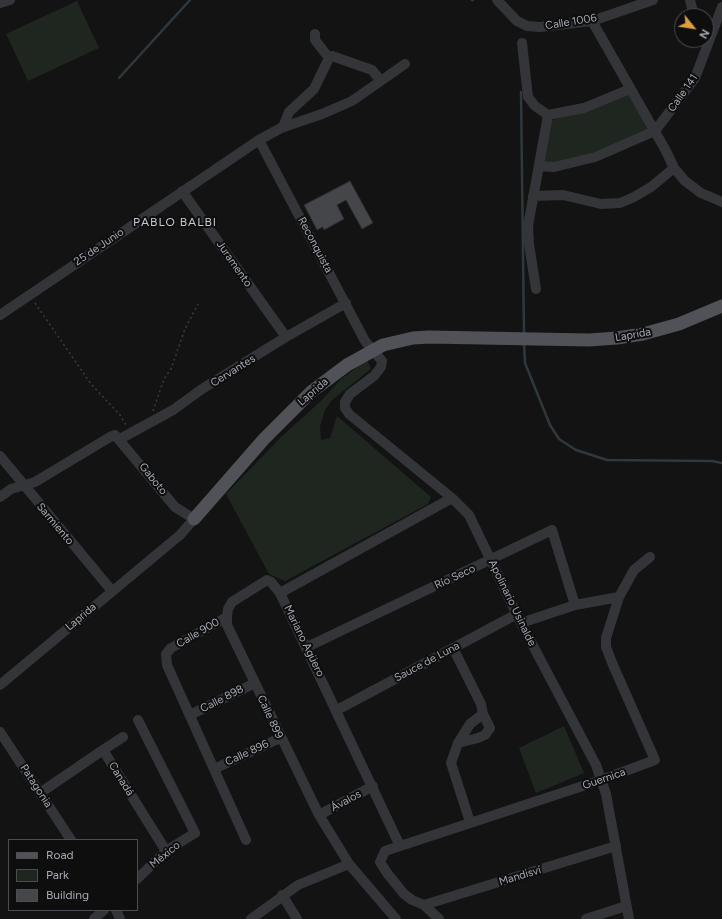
<!DOCTYPE html>
<meta charset="utf-8">
<style>
body{margin:0}
#map{position:relative;width:722px;height:919px;overflow:hidden;background:#131314;font-family:Figtree,sans-serif}
canvas{display:block}
.legend{position:absolute;left:8px;top:839px;width:130px;height:72px;box-sizing:border-box;background:#0e0e0f;border:1px solid #4b4d51;margin:0;padding:5px 7px;list-style:none;font-size:12px;color:#a6abb3}
.legend li{display:flex;align-items:center;gap:8px;height:20px}
.legend b{width:20px;border:1px solid #4b4d51}
.north{position:absolute;left:674px;top:8px;width:40px;height:40px;box-sizing:border-box;background:#0e0e0f;border:1px solid #4b4d51;border-radius:50%;rotate:120deg;font-size:11px;font-weight:700;line-height:16px;text-align:center;color:#a6abb3}
.north::after{content:'';display:block;margin:auto;width:14px;height:18px;background:#dd9d41;clip-path:polygon(50% 0,100% 100%,50% 72%,0 100%)}
</style>
<div id="map">
<canvas width="722" height="919"></canvas>
<ul class="legend">
<li><b style="height:5px;background:#505257"></b>Road</li>
<li><b style="height:11px;background:#1f2620"></b>Park</li>
<li><b style="height:11px;background:#454649"></b>Building</li>
</ul>
<div class="north">N</div>
</div>
<script>
const g = document.querySelector('canvas').getContext('2d');
g.lineJoin = 'round';
function fillPath(path, color) { g.fillStyle = color; g.fill(path, 'evenodd'); }
const shape = rows => new Path2D(rows.map(r => 'M' + r).join(''));
function strokePath(path, color, width, dash) { g.strokeStyle = color; g.lineWidth = width; g.lineCap = dash ? 'butt' : 'round'; g.setLineDash(dash || []); g.stroke(path); }
function write(font, color, halo, rows, align = 'center') {
  g.font = font + ' Figtree,sans-serif'; g.lineWidth = 4; g.setLineDash([]); g.textBaseline = 'middle'; g.strokeStyle = halo; g.fillStyle = color; for (const [text, x, y, turn = 0] of rows) {
    g.save(); g.translate(x, y); g.rotate((+turn || 0) * Math.PI / 180); g.textAlign = isNaN(turn) ? turn : align; if (halo) g.strokeText(text, 0, 0); g.fillText(text, 0, 0); g.restore();
  }
}
fillPath(shape([
 [77,1,99,48,28,81,6,34],
 [625,94,629,95,650,129,589,154,546,164,543,161,550,121],
 [367,360,371,369,332,400,325,410,320,426,321,440,330,438,337,416,431,497,428,504,285,581,269,574,226,494,281,437,321,401,341,379],
 [564,726,584,773,536,793,519,748]
]), '#1f2620');
strokePath(shape([
 [472,0,473,0],
 [119,78,190,0],
 [521,92,524,334],
 [524,343,525,363,550,425,559,439,576,450,607,460,712,461,722,463]
]), '#2f383d', 2.5);
const building = shape([
 [350,181,373,223,362,229,346,200,337,205,344,219,324,230,323,227,317,230,304,205,350,181]
]);
fillPath(building, '#454649');
strokePath(building, '#2d2d30', 1);
strokePath(shape([
 [35,303,91,384,120,415,126,425],
 [153,411,164,379,171,369,185,329,198,304]
]), '#3a3c3f', 1.5, [2, 3]);
strokePath(shape([
 [497,0,517,21,527,26,540,27,592,21,653,0],
 [690,0,694,16],
 [0,3,10,0],
 [592,21,666,151,674,168,685,181,701,193,722,202],
 [315,34,315,40,329,58],
 [522,43,528,97,535,106,548,115,584,108,630,89],
 [283,127,289,112,314,89,329,58,332,56,372,70,381,81],
 [259,140,365,341,382,361,381,367,374,376,350,394,345,402,345,408,349,414,452,498,469,515,521,623,596,765,606,794,629,919],
 [539,166,554,167,595,157,655,131,695,78,722,7],
 [182,191,286,337],
 [533,196,563,195,601,204,620,203,634,197,651,187,674,168],
 [536,289,529,244,528,226,548,115],
 [0,315,259,140,281,128,322,114,352,101,405,64],
 [120,439,173,410,202,389,286,337,346,303],
 [0,456,112,591],
 [0,497,11,489,35,482,110,437,115,435,175,507,194,519,180,535,0,685],
 [280,593,452,498],
 [227,617,227,625,319,815,349,864,396,919],
 [521,623,575,605,619,597,634,570,650,557],
 [307,647,552,530,575,605],
 [453,648,481,704,483,714,490,728,485,735,478,738,458,743],
 [337,710,517,614],
 [190,715,255,683],
 [0,732,71,840],
 [103,750,123,737],
 [214,769,280,738],
 [40,793,103,750,166,851],
 [319,815,373,786],
 [470,822,451,763,458,743,470,724,483,714],
 [246,840,167,665,166,654,171,648,227,617,228,609,232,602,267,580,271,582,280,593,400,846],
 [137,879,166,851,195,833,138,720],
 [282,895,297,919],
 [424,905,616,846],
 [116,910,120,919],
 [94,919,104,910],
 [251,919,298,885,349,864],
 [439,919,424,905,412,900,404,894,387,873,380,862,385,851,601,780,655,760,613,665,606,647,606,638,619,597],
 [586,919,626,906]
]), '#343539', 10);
strokePath(shape([
 [194,519,264,439,311,392,347,365,383,345,413,338,429,337,589,340,617,338,643,334,679,324,722,306]
]), '#505257', 13);
write('11px', '#a6abb3', '#0e0e0f', [
 ["Calle 1006",571,22,-9],
 ["Calle 141",683,93,-55],
 ["Reconquista",315,245,62],
 ["25 de Junio",99,247,-34],
 ["Juramento",234,264,55],
 ["Laprida",633,335,-10],
 ["Cervantes",233,371,-32],
 ["Laprida",313,392,-41],
 ["Gaboto",153,479,51],
 ["Sarmiento",55,524,50],
 ["Río Seco",455,577,-25],
 ["Apolinario Usinalde",512,603,64],
 ["Laprida",81,617,-40],
 ["Calle 900",198,633,-30],
 ["Mariano Agüero",304,641,64],
 ["Sauce de Luna",427,662,-28],
 ["Calle 898",222,699,-27],
 ["Calle 899",270,717,65],
 ["Calle 896",247,753,-25],
 ["Canadá",121,779,58],
 ["Guernica",604,779,-19],
 ["Patagonia",36,786,57],
 ["Ávalos",346,801,-28],
 ["México",165,855,-39],
 ["Mandisví",520,876,-17]
]);
g.letterSpacing = '1px';
write('12px', '#c6c9d0', '#0e0e0f', [
 ["PABLO BALBI",175,222]
]);
g.letterSpacing = '0px';
</script>
